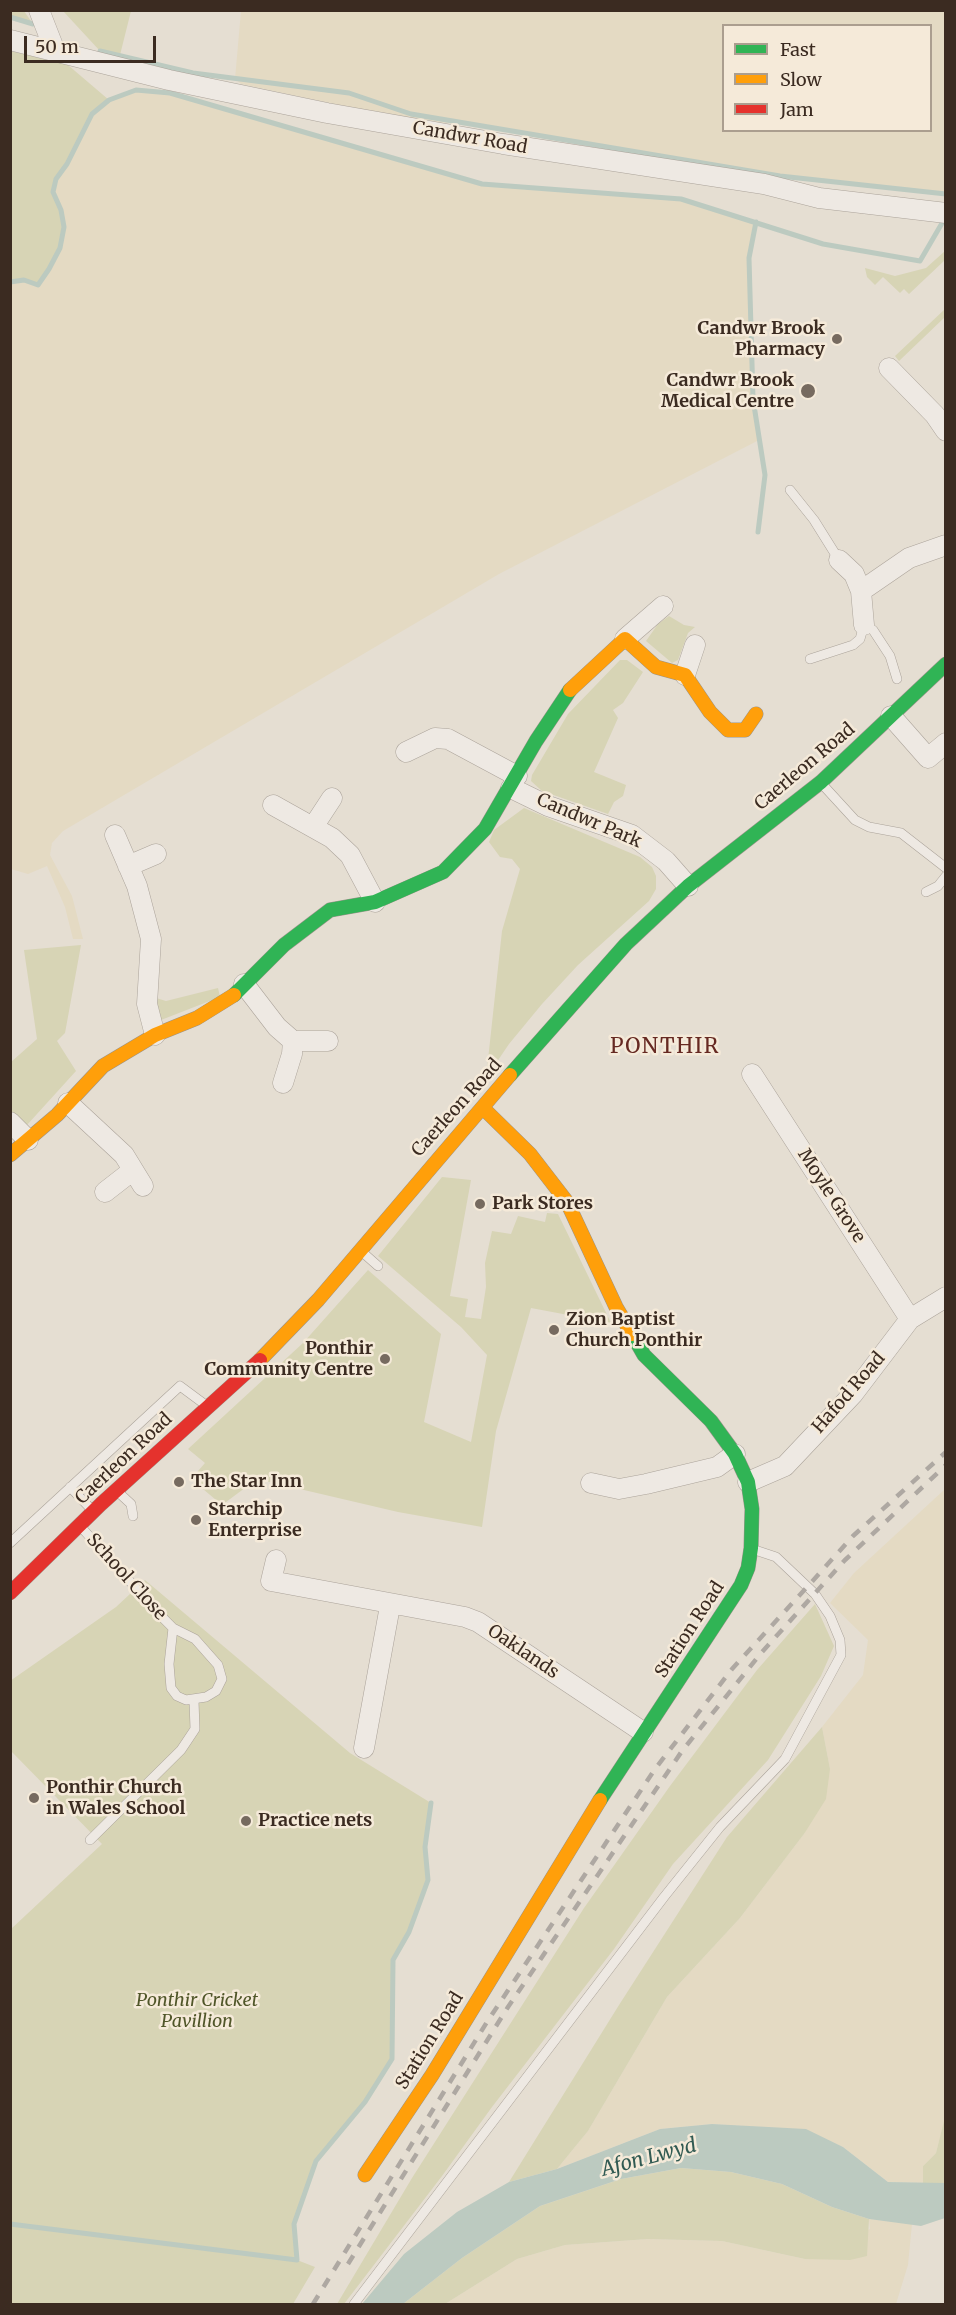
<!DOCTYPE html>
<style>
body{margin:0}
#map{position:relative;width:956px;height:2315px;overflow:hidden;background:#e5ded2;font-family:Merriweather,serif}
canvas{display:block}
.frame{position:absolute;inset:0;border:12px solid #3b2b21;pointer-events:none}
.legend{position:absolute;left:722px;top:24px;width:210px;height:108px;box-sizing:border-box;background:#f5ead9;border:2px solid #ab9e8f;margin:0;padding:8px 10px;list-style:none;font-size:18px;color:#3b2b21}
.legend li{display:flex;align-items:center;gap:12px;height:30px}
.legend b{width:30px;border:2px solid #ab9e8f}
.scale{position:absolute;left:24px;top:36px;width:132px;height:27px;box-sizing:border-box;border:3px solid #3b2b21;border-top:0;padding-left:8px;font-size:18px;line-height:21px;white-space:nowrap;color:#3b2b21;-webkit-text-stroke:4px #f5ead9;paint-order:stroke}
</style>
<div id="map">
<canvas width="956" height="2315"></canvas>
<div class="frame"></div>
<ul class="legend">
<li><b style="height:8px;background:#30b455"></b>Fast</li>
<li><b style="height:8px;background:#ff9f0a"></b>Slow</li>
<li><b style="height:8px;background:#e5322d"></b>Jam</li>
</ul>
<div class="scale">50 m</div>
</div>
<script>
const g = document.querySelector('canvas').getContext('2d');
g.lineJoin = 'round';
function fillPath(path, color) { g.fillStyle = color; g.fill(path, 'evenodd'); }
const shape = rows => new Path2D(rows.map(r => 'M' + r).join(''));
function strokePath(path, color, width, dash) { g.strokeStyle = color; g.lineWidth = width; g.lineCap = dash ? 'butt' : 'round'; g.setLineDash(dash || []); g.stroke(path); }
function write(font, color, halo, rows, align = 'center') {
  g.font = font + ' Merriweather,serif'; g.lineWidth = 5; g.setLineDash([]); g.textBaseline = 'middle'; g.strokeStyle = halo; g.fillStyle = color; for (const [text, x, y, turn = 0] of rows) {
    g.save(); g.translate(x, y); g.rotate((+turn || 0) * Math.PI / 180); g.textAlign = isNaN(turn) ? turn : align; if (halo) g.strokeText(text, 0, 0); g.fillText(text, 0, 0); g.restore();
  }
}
fillPath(shape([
 [241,11,945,11,945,194,780,176,543,135,390,116,241,84,235,79],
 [724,26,930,26,930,130,724,130],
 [136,90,170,93,482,184,681,199,756,222,749,258,753,399,759,440,499,574,63,831,52,843,50,855,72,896,83,939,73,939,65,907,47,866,28,874,11,869,10,282,24,280,38,285,61,210,53,192,56,179,67,164,92,114,109,100],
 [945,1489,946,2117,936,2153,923,2166,923,2183,888,2182,843,2147,806,2130,712,2124,660,2129,557,2169,588,2131,667,1997,740,1918,804,1834,830,1769,822,1727,863,1675,868,1640,830,1603,854,1573],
 [869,2219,912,2224,908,2265,896,2304,445,2304,517,2259,565,2245,648,2239,722,2241,805,2259,870,2229]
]), '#e4dac3');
fillPath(shape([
 [10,11,24,11,33,24,11,17],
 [63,11,131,11,120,55,100,51],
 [11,51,68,65,109,100,92,114,67,164,56,179,53,192,61,210,64,227,60,248,38,285,24,280,11,282],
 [945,251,945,260,909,294,904,289,900,293,883,277,875,285,867,277,865,268,895,276,926,268],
 [945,309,945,317,899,361,895,356],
 [669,616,684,625,695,627,688,633,678,660,672,663,646,641,658,624],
 [620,660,627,660,643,672,623,703,613,710,618,718,594,772,626,785,623,796,614,802,608,814,542,791,531,781,532,775,568,714],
 [524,808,640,857,652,867,656,876,656,889,649,901,578,965,542,1004,509,1044,486,1078,502,931,520,869,512,859,500,857,489,842,494,830],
 [81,945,65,1033,57,1041,76,1071,27,1125,11,1111,11,1062,37,1039,24,950],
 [218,988,220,997,161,1020,156,998,166,1001],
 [442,1177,471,1180,450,1296,468,1299,465,1317,481,1319,486,1287,485,1263,492,1231,511,1234,518,1216,545,1222,547,1213,558,1214,611,1323,531,1308,496,1431,482,1527,398,1512,257,1479,222,1505,191,1479,205,1463,188,1449,303,1343,368,1270,441,1334,424,1422,471,1442,487,1355,461,1327,378,1256],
 [145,1580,350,1753,431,1803,425,1847,428,1880,409,1932,393,1960,392,2059,365,2102,316,2161,294,2224,297,2260,315,2267,293,2304,11,2304,11,1929,102,1844,11,1751,10,1681,116,1607],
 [815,1604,834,1646,821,1676,768,1760,673,1864,614,1949,492,2107,442,2176,344,2304,337,2304,412,2178,584,1908,670,1786,757,1670],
 [822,1727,830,1769,826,1799,804,1834,740,1918,667,1997,588,2131,557,2169,509,2182,619,2005,727,1837],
 [945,2117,945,2183,923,2183,923,2166,936,2153],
 [681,2168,731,2172,782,2184,832,2207,869,2219,867,2256,850,2260,805,2259,722,2241,648,2239,565,2245,517,2259,445,2304,403,2304,462,2258,540,2206,621,2179]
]), '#d7d4b5');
fillPath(shape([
 [712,2124,806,2129,843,2147,888,2182,945,2183,945,2218,921,2226,869,2219,832,2207,782,2184,731,2172,681,2168,621,2179,540,2206,462,2258,403,2304,362,2304,404,2254,457,2212,509,2182,557,2169,660,2129]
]), '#bccac0');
strokePath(shape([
 [10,17,33,24],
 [100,51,193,73,349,93,411,114,780,176,946,194],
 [756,222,749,258,753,399,765,475,758,532],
 [10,282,24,280,38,285,49,269,60,248,64,227,61,210,53,192,56,179,67,164,92,114,109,100,136,90,170,93,482,184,681,199,823,244,920,261,945,218],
 [10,2224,297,2260,294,2224,316,2161,365,2102,392,2059,393,1960,409,1932,428,1880,425,1847,431,1803]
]), '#bccac0', 5);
const lane = shape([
 [790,490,814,520,839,560],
 [810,659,853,645,860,639,864,625,873,630,890,656,897,679],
 [822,784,855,820,869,827,901,833,946,868],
 [926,892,938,886,946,876],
 [361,1251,378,1266],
 [70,1487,92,1510],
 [118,1492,131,1504,133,1516],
 [81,1527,162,1617,173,1628,195,1639,218,1665,222,1679,216,1691,206,1697,186,1700,177,1696,171,1688,169,1664,173,1628],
 [10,1543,180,1386,207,1406],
 [90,1840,181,1750,195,1729,194,1701],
 [354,2304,664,1897,720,1827,785,1759,841,1655,840,1640,830,1616,815,1594,776,1557,752,1549]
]);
const street = shape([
 [39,10,55,51],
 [10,40,169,80,327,113,503,144,764,184,819,198,946,213],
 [889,368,935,415,946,431],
 [839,560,854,574,861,591],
 [864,625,861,591,909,558,946,545],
 [625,639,663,606],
 [685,675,695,645],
 [891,716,928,758,946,743],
 [406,752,435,738,448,739,517,776],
 [511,788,548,806,632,835,666,861,688,886],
 [273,805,332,838,350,855,375,902],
 [313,827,332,798],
 [115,835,137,886,151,939,147,1004,155,1035],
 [128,866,156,854],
 [244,984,277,1027,293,1041,292,1054,283,1083],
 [293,1041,328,1041],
 [752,1074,910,1319],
 [68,1103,124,1155,143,1186],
 [10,1122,28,1140],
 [105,1192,132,1171],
 [748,1482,785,1466,853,1394,910,1319,946,1297],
 [591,1483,619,1489,646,1484,717,1467,735,1454],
 [276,1560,271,1581,465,1617,478,1622,643,1732],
 [364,1748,390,1606]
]);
const fast = shape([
 [234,995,284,945,330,910,375,902,443,872,485,829,536,741,570,690],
 [510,1075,626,944,688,886,821,782,946,664],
 [600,1800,741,1585,748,1568,751,1548,752,1509,748,1482,735,1454,711,1421,644,1355,632,1334]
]);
const slow = shape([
 [570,690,625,639,656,667,685,675,710,712,728,730,745,730,756,714],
 [483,1108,530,1154,567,1202,616,1307,632,1334],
 [10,1155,57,1115,103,1066,155,1035,197,1018,234,995],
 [260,1360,318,1300,510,1075],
 [365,2175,432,2075,600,1800]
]);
const jam = shape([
 [10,1593,101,1504,260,1360]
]);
strokePath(lane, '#aba39a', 10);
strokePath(street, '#aba39a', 21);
strokePath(fast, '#9a938a', 15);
strokePath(slow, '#9a938a', 15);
strokePath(jam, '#9a938a', 15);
strokePath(lane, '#eee9e3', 9);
strokePath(street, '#eee9e3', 20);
strokePath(fast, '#30b455', 14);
strokePath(slow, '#ff9f0a', 14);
strokePath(jam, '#e5322d', 14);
strokePath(shape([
 [348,2264,508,2007,682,1751,762,1652,845,1560,946,1465],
 [313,2304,487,2022,655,1769,732,1669,808,1586,853,1536,946,1452]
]), '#aea8a2', 4.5, [10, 10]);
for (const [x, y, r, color] of [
 [837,339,6,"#766a5f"],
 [808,391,8,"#766a5f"],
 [480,1204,6,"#766a5f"],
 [554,1330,6,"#766a5f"],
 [385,1359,6,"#766a5f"],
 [179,1482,6,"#766a5f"],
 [196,1520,6,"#766a5f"],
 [34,1798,6,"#766a5f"],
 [246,1821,6,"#766a5f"]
]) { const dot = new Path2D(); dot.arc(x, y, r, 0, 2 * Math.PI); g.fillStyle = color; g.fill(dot); strokePath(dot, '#f5ead9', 2); }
write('18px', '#3b2b21', '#f5ead9', [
 ["Candwr Road",470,138,10],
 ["Caerleon Road",805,767,-40],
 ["Candwr Park",589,821,23],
 ["Caerleon Road",457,1108,-48],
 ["Moyle Grove",831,1196,57],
 ["Hafod Road",849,1393,-49],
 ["Caerleon Road",124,1459,-43],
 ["School Close",126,1577,48],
 ["Station Road",690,1630,-57],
 ["Oaklands",523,1652,34],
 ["Station Road",430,2041,-58]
]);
write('bold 18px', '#3b2b21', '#f5ead9', [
 ["Candwr Brook",825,329,"right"],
 ["Pharmacy",825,350,"right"],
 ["Candwr Brook",794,381,"right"],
 ["Medical Centre",794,402,"right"],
 ["Park Stores",492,1204],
 ["Zion Baptist",566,1320],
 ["Church Ponthir",566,1341],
 ["Ponthir",373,1349,"right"],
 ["Community Centre",373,1370,"right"],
 ["The Star Inn",191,1482],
 ["Starchip",208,1510],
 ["Enterprise",208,1531],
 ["Ponthir Church",46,1788],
 ["in Wales School",46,1809],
 ["Practice nets",258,1821]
], 'left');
write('italic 18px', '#505629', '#f5ead9', [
 ["Ponthir Cricket",197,2001],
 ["Pavillion",197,2022]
]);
write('italic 20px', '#315a52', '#f5ead9', [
 ["Afon Lwyd",649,2158,-15]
]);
g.letterSpacing = '1.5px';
write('21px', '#662922', '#f5ead9', [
 ["PONTHIR",665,1047]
]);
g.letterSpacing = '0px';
</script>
